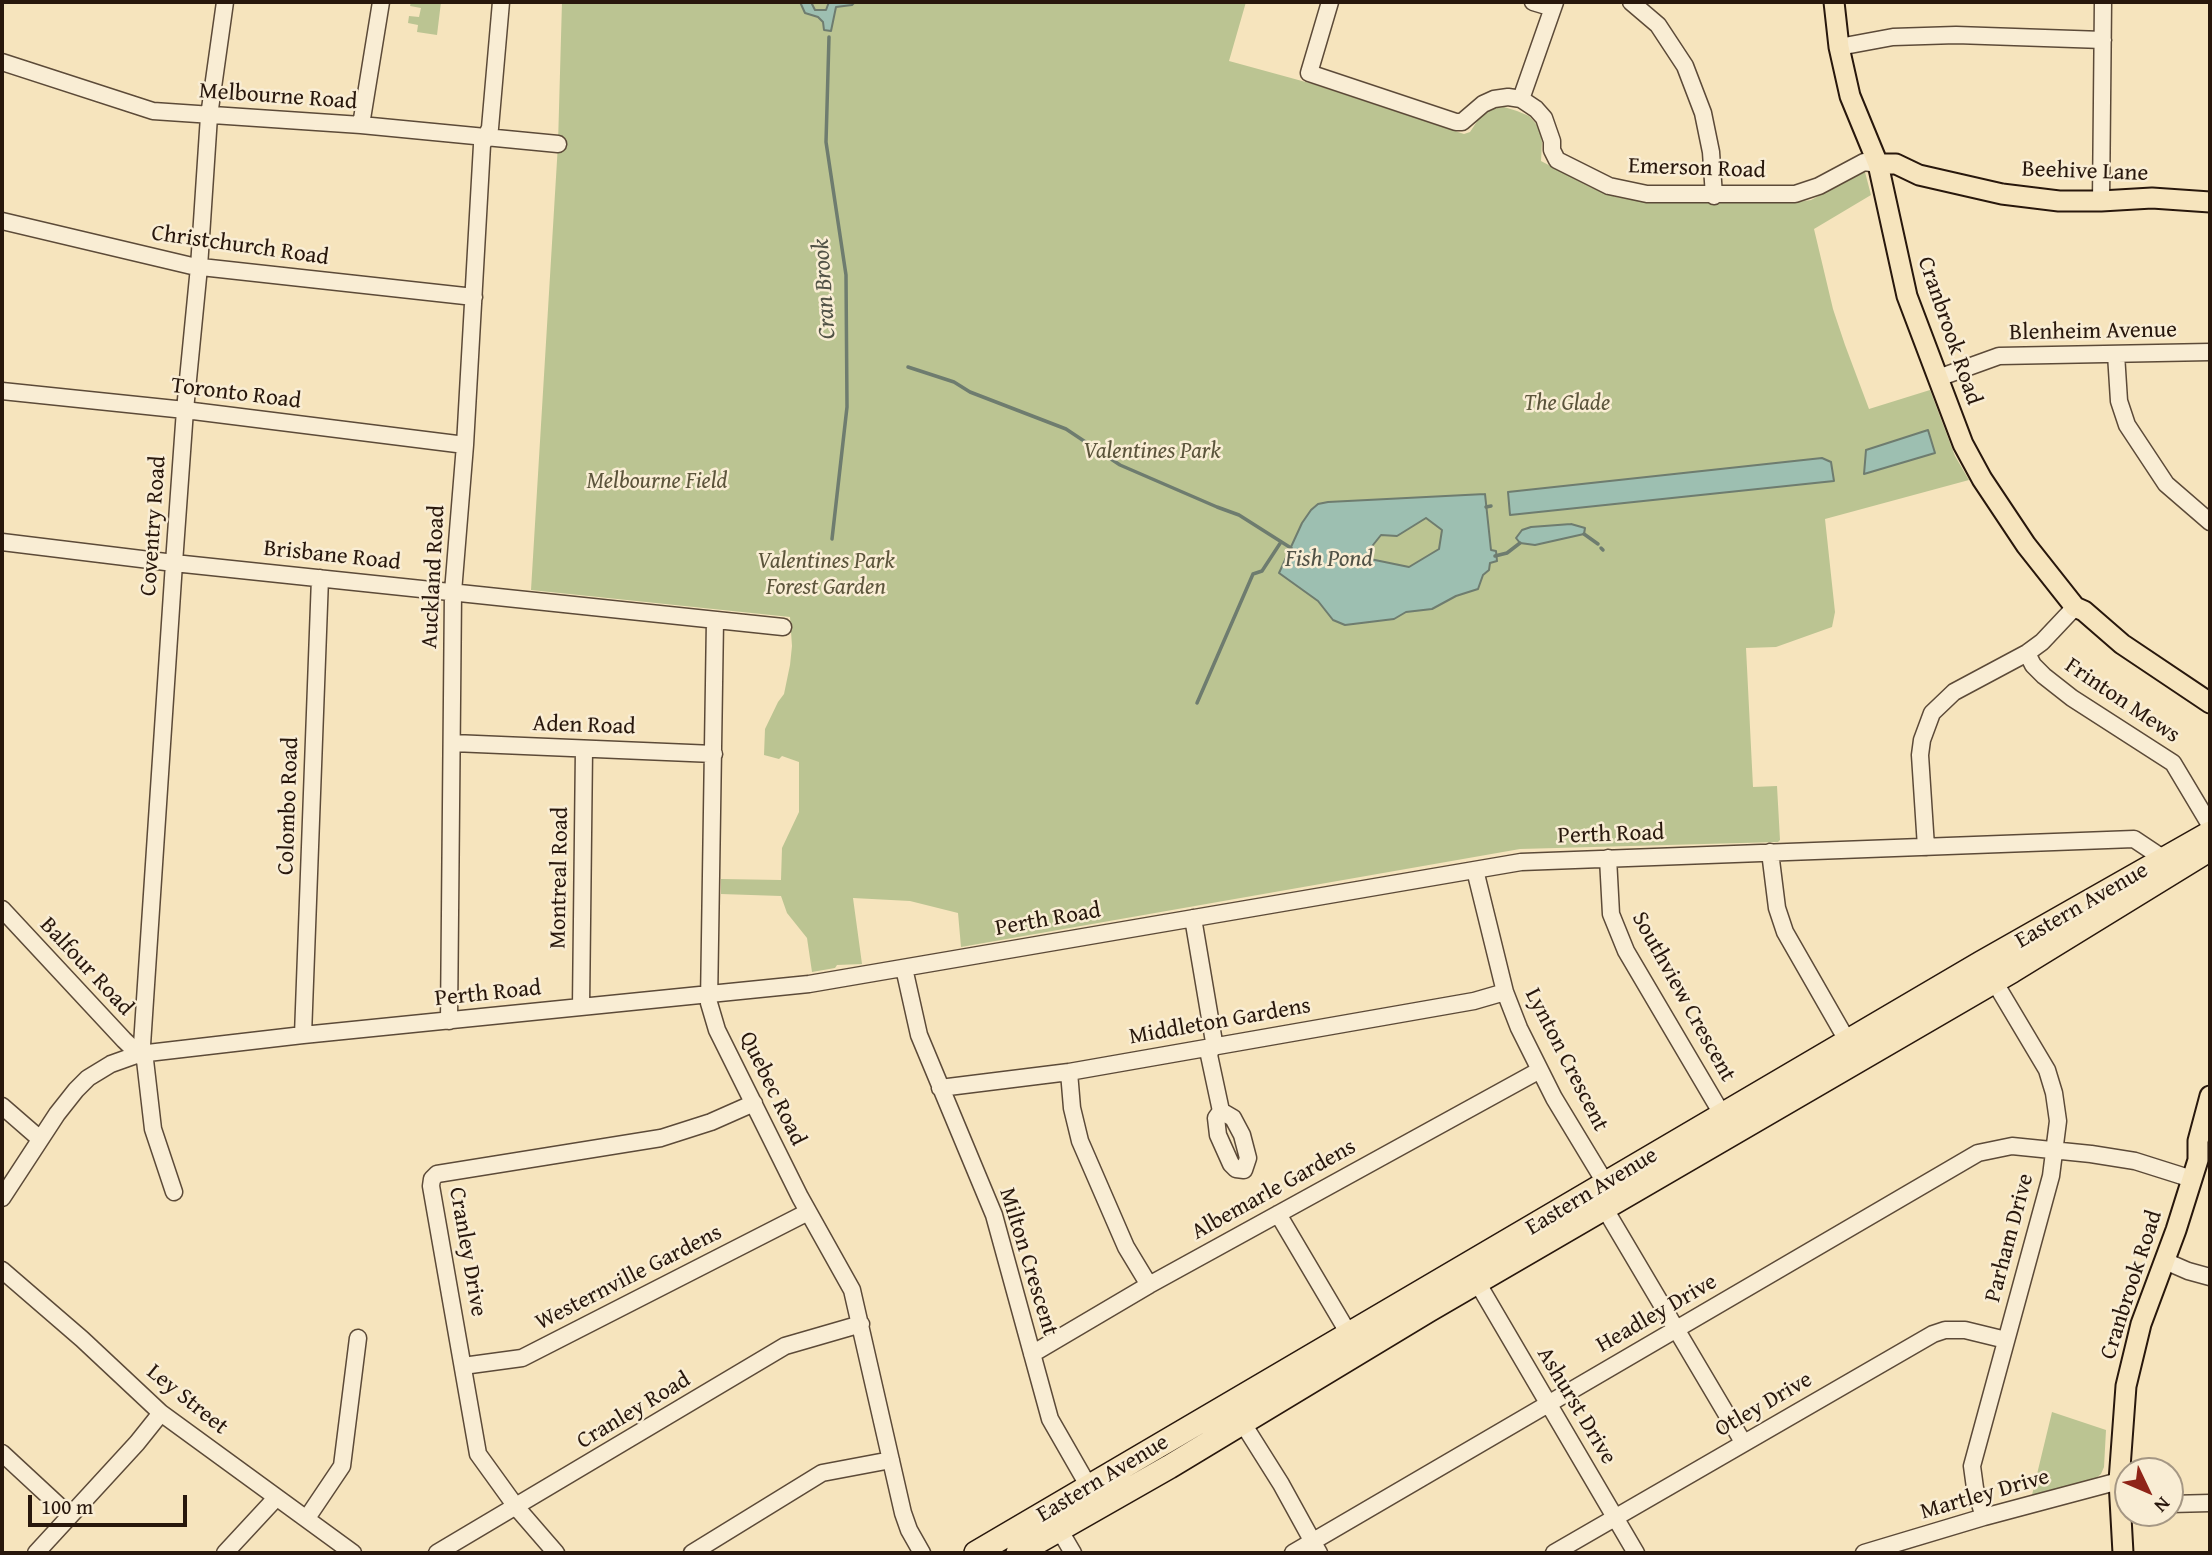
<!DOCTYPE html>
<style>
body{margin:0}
#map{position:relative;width:2212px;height:1555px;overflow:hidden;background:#f6e4bd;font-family:"Gentium Book Plus",serif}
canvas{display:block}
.frame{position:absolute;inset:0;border:4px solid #28170c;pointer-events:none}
.north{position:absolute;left:2114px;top:1457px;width:70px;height:70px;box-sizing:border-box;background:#f9edd4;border:2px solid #a59784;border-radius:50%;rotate:134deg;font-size:19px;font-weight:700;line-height:28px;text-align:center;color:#28170c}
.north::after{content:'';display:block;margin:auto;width:24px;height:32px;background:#8f2418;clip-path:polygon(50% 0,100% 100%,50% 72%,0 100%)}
.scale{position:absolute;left:28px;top:1495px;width:159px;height:32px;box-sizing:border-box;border:4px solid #28170c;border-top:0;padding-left:9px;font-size:21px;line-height:24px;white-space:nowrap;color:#28170c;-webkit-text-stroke:5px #f9edd4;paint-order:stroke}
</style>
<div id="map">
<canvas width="2212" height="1555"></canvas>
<div class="frame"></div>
<div class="north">N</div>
<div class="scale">100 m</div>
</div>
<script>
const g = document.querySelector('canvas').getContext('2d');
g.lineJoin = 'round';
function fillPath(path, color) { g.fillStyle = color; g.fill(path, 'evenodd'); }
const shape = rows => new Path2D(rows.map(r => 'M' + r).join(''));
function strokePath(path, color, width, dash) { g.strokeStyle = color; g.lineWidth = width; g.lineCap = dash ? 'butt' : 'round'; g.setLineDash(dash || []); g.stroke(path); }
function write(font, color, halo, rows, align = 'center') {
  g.font = font + ' "Gentium Book Plus",serif'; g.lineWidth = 5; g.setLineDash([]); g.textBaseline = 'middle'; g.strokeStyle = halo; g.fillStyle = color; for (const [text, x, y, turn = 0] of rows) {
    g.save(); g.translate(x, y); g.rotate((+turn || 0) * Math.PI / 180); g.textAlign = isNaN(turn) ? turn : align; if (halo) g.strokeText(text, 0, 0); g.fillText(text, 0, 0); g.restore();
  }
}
fillPath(shape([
 [411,2,441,2,437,35,417,32,418,25,408,23,409,16,419,17,421,8,410,6],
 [562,2,1246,2,1229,61,1313,84,1464,134,1470,132,1480,117,1490,109,1504,107,1517,111,1529,116,1539,127,1542,142,1541,161,1590,187,1616,197,1652,203,1798,202,1811,200,1865,172,1871,195,1814,229,1833,309,1845,345,1869,409,1930,390,1955,456,1969,480,1825,519,1835,612,1832,627,1776,647,1746,648,1753,787,1777,786,1780,840,1778,842,1520,849,961,947,958,913,910,901,853,898,862,964,837,965,835,968,812,972,807,938,787,913,781,896,721,894,721,879,781,880,782,848,799,812,799,762,782,756,779,759,764,755,765,729,778,702,784,694,790,665,792,646,790,617,531,590,558,144],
 [2052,1412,2106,1430,2104,1467,2101,1474,2095,1479,2031,1499]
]), '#bbc492');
const water = shape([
 [800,2,811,2,815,10,826,10,829,2,855,2,852,5,836,7,831,31,824,30,823,22,818,17,805,13,800,2],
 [1928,430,1935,453,1864,474,1866,450,1928,430],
 [1822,458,1831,462,1834,481,1510,515,1508,492,1822,458],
 [1485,494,1491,550,1496,551,1497,561,1490,563,1489,570,1483,575,1478,589,1456,596,1432,609,1406,612,1394,619,1345,625,1333,620,1318,601,1279,573,1302,523,1311,510,1318,504,1328,502,1485,494],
 [1426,518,1442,530,1439,549,1409,567,1370,559,1369,550,1381,535,1397,536,1426,518],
 [1571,524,1585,528,1584,534,1535,545,1520,543,1516,538,1522,530,1531,527,1571,524]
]);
fillPath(water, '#9dbfb1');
strokePath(water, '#6e7c6f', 2);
strokePath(shape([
 [829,37,826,142,846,275,847,407,832,539],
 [908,367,954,382,970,392,1066,429,1120,465,1217,507,1239,515,1291,548],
 [1486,507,1491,506],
 [1584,534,1598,544],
 [1601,548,1603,550],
 [1495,556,1507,553,1520,543],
 [1197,703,1253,574,1262,571,1281,542]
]), '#6e7c6f', 3.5);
const minor = shape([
 [1330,2,1309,73,1456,122,1462,122,1483,104,1494,99,1508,97,1521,99,1536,109,1544,118,1552,141,1552,150,1557,160,1609,186,1647,194,1795,194,1819,186,1864,162,1878,164],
 [1533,2,1553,8],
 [1631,2,1658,25,1685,66,1703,113,1711,152,1714,196],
 [1839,47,1893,37,1956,35,2103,40],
 [2,62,153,111,361,125,558,144],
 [1521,99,1555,2],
 [361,125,381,2],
 [2101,201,2103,2],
 [2,221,192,266,474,297],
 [2116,354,2119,401,2127,425,2166,484,2210,522],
 [1938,378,1999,356,2210,352],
 [2,391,185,410,465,445],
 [2,542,174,563,783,627],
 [715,620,709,1003,717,1030,800,1197,852,1290,903,1513,909,1530,922,1553],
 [2027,653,2033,665,2044,676,2072,698,2173,763,2210,825],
 [453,743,714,754],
 [1926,847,1920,755,1922,740,1932,713,1954,692,2027,653,2042,642,2075,607],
 [1770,852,1777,908,1785,932,1848,1042],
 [1608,858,1611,914,1626,951,1722,1114],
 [1475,870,1505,992,1519,1028,1554,1098,1606,1184],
 [2,909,124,1040,145,1060,153,1129,174,1192],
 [1193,918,1214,1042,1209,1055,1221,1111,1216,1118,1218,1135,1231,1164,1236,1169,1244,1170,1248,1158,1242,1135,1233,1118,1221,1111],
 [904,968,919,1035,994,1215,1050,1419,1089,1487],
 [581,1007,584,749],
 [449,1021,453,592,465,445,482,145,490,128,501,2],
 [303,1035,320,578],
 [139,1054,142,1045,174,563,185,410,199,267,209,116,225,2],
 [1069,1072,1072,1108,1080,1141,1126,1247,1149,1285],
 [940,1088,1069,1072,1474,1001,1505,992],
 [2,1106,40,1139],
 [2,1198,57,1114,76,1090,88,1078,111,1064,139,1054,303,1035,809,984,1521,862,2134,839,2164,859],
 [1605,1209,1743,1442],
 [1278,1214,1349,1334],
 [2165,1261,2188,1271,2210,1277],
 [2,1270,82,1339,161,1413,353,1553],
 [1477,1282,1636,1553],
 [1032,1354,1149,1285,1540,1070],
 [463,1366,522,1358,808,1212],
 [1242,1422,1281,1484,1319,1553],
 [2,1453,70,1516],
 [2170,1504,2210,1503],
 [1984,1517,1975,1488,1972,1466,2051,1176,2058,1121,2054,1093,2047,1070,1994,981],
 [307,1518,342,1466,358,1338],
 [1059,1529,1073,1553],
 [36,1553,137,1443,161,1413],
 [225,1553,276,1498],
 [437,1553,785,1346,861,1324],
 [556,1553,517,1508,478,1454,431,1186,432,1179,437,1174,661,1138,711,1122,754,1103],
 [692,1553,822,1473,891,1460],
 [1293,1553,1978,1153,2012,1146,2091,1154,2135,1161,2192,1179],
 [1554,1553,1933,1334,1945,1330,1965,1330,2006,1340],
 [1864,1553,1984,1517,2119,1481]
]);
const major = shape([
 [1834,2,1839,47,1850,96,1878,164,1907,296,1963,444,1982,479,2026,545,2075,607,2084,611,2122,644,2210,703],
 [1878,164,1896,164,1919,175,2002,194,2059,201,2101,201,2152,198,2210,202],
 [2123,1553,2119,1481,2126,1386,2141,1324,2176,1230,2198,1160,2198,1141,2210,1096]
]);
const highway = shape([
 [976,1553,1981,963,2210,833],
 [1018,1553,1169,1467,1429,1310,2012,971,2204,853]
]);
strokePath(minor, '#5c4a38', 19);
strokePath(major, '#28170c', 23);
strokePath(highway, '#28170c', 26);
strokePath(minor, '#f9edd4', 16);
strokePath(major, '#f6e4bd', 19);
strokePath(highway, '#f6e4bd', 23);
write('23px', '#28170c', '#f9edd4', [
 ["Melbourne Road",278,97,4],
 ["Emerson Road",1697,169,2],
 ["Beehive Lane",2085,172,2],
 ["Christchurch Road",240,246,8],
 ["Cranbrook Road",1949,331,71],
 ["Blenheim Avenue",2093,332,-1],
 ["Toronto Road",236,394,7],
 ["Coventry Road",154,526,-86],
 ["Brisbane Road",332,556,6],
 ["Auckland Road",434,577,-87],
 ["Frinton Mews",2122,701,34],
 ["Aden Road",584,726,2],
 ["Colombo Road",289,806,-88],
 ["Perth Road",1611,835,-2],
 ["Montreal Road",560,878,-89],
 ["Eastern Avenue",2082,906,-30],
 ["Perth Road",1048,920,-10],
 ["Balfour Road",86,967,47],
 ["Perth Road",488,994,-6],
 ["Southview Crescent",1683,997,61],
 ["Middleton Gardens",1220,1022,-10],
 ["Lynton Crescent",1566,1060,63],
 ["Quebec Road",772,1089,64],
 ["Albemarle Gardens",1274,1190,-29],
 ["Eastern Avenue",1592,1192,-31],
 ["Parham Drive",2010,1238,-75],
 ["Cranley Drive",467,1252,80],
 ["Milton Crescent",1028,1262,73],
 ["Westernville Gardens",629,1278,-27],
 ["Cranbrook Road",2132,1285,-72],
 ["Headley Drive",1657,1314,-30],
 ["Ley Street",187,1400,39],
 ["Otley Drive",1764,1405,-30],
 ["Ashurst Drive",1576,1406,59],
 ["Cranley Road",634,1411,-31],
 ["Eastern Avenue",1103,1479,-31],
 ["Martley Drive",1985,1495,-16]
]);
write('italic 23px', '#5b543b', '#f9edd4', [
 ["The Glade",1567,404],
 ["Valentines Park",1152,452],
 ["Melbourne Field",657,482],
 ["Valentines Park",826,562],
 ["Forest Garden",826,588]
]);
write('italic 24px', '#515246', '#f9edd4', [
 ["Cran Brook",825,289,-94],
 ["Fish Pond",1329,560]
]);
</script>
